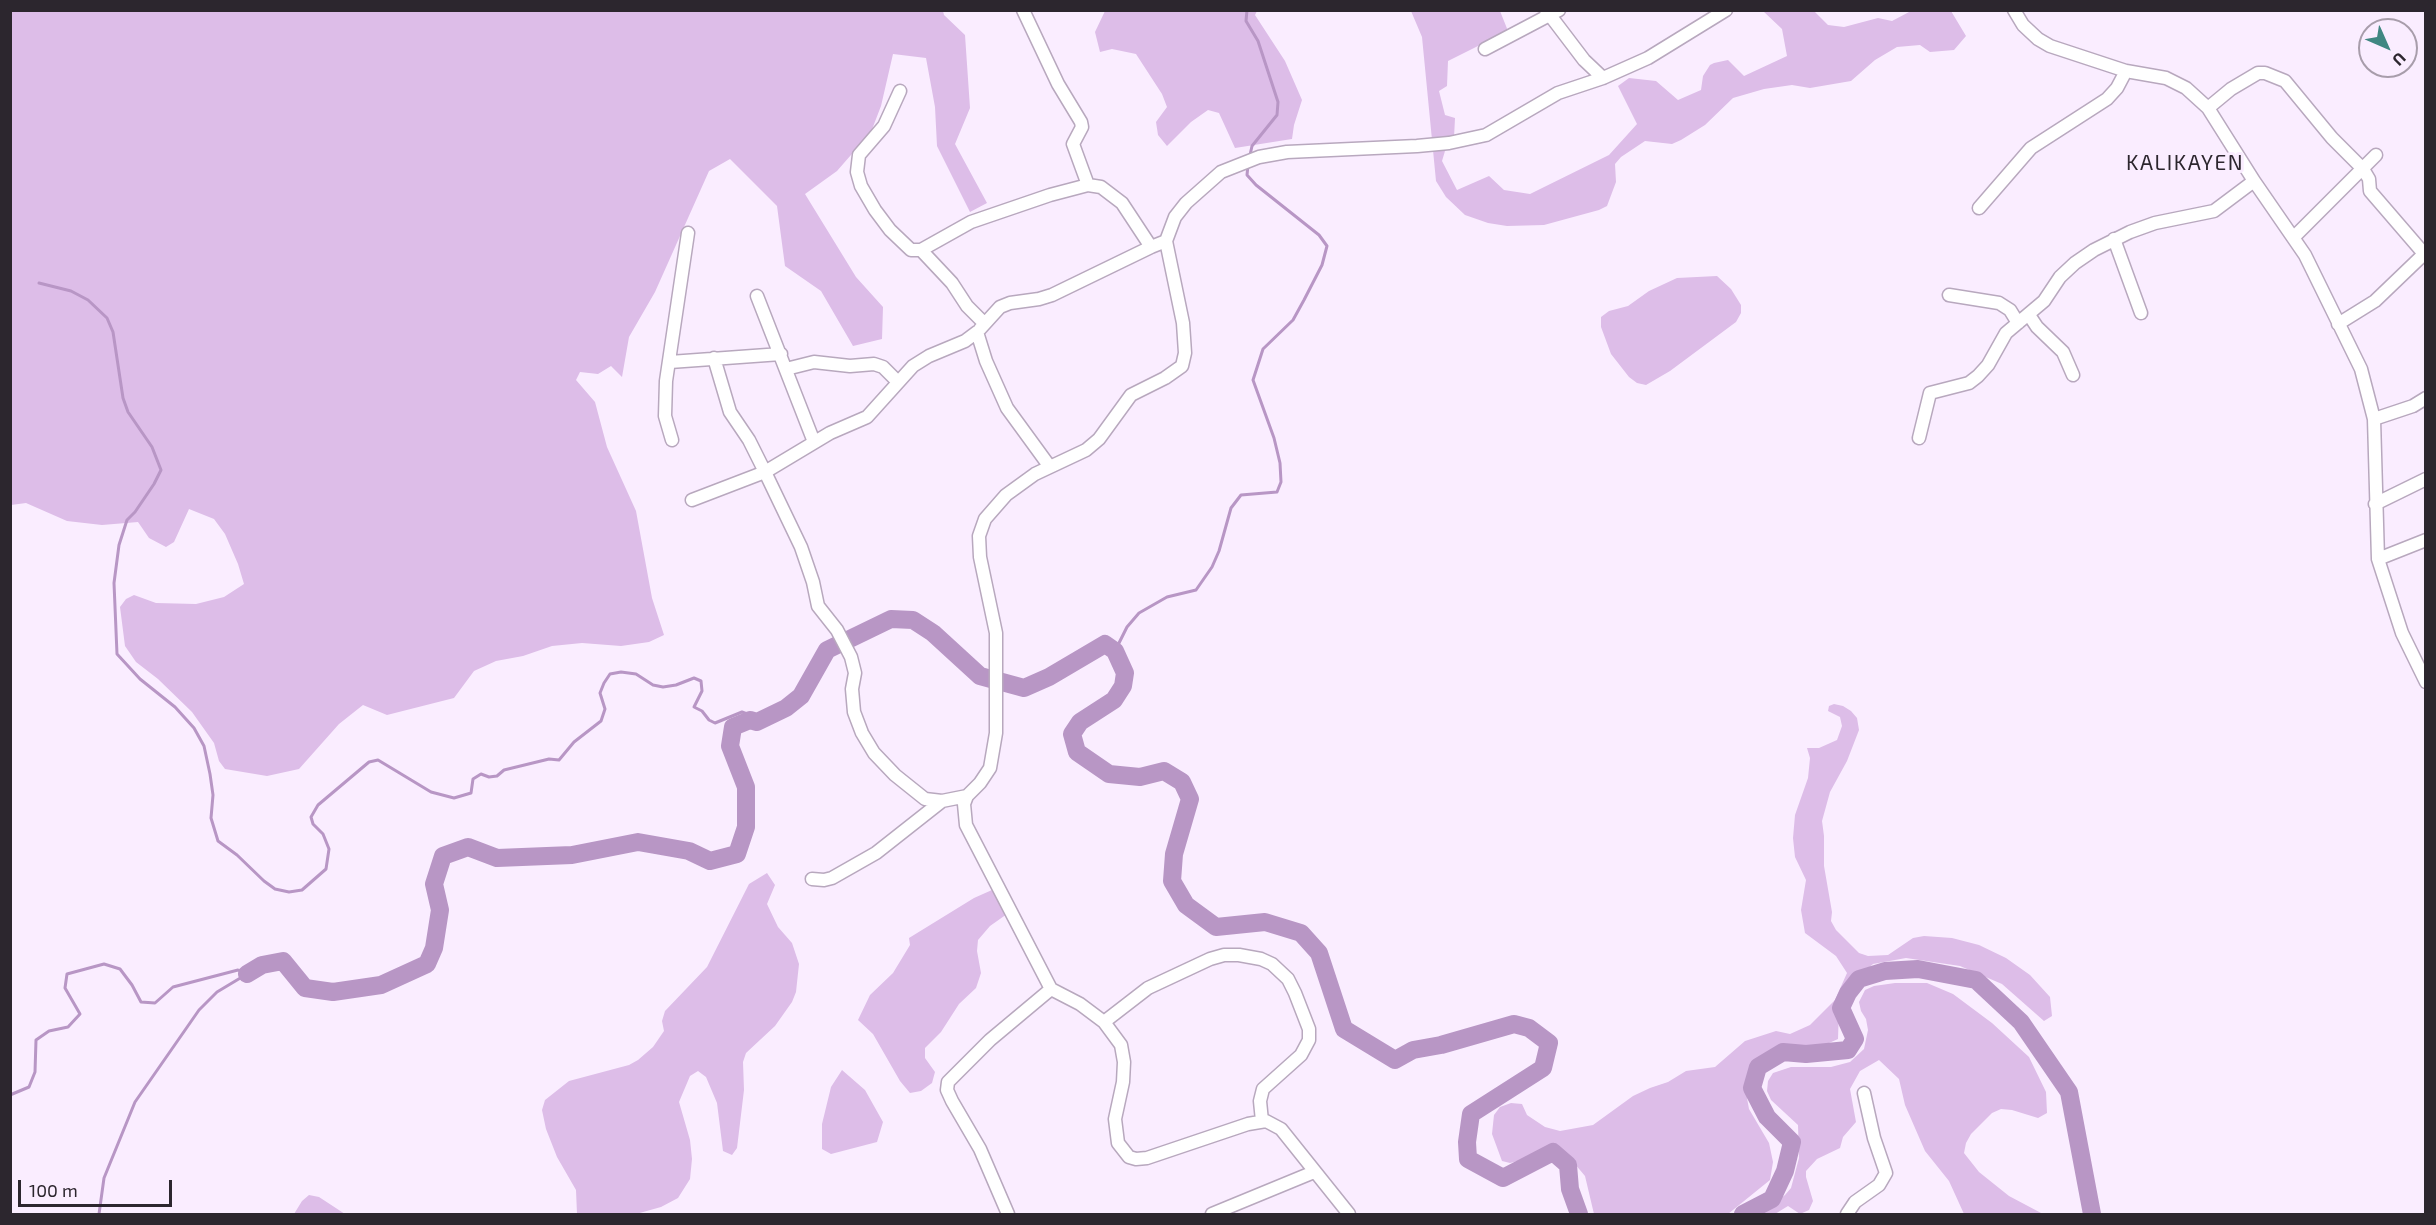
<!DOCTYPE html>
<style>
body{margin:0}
#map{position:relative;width:2436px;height:1225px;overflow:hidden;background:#faedff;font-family:"Exo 2",sans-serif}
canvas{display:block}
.frame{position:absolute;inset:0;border:12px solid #2c262e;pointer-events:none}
.north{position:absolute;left:2358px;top:18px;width:60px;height:60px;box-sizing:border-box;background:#faedff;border:2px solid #a89dab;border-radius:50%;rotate:135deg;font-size:16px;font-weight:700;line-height:24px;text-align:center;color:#2c262e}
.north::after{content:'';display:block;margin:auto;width:21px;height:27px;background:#408782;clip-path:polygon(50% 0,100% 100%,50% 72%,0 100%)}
.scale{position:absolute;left:18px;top:1180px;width:154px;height:27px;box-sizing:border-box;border:3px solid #2c262e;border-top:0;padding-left:8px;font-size:18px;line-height:21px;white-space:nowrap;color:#2c262e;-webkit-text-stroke:4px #faedff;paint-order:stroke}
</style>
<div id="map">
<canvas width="2436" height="1225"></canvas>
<div class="frame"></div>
<div class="north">U</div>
<div class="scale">100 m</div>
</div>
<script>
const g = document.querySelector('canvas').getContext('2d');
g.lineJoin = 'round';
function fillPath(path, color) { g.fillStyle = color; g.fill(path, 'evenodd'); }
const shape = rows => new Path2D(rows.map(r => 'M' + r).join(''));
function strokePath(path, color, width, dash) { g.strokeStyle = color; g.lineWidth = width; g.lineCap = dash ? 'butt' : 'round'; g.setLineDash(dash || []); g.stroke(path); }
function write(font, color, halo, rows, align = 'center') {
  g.font = font + ' "Exo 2",sans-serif'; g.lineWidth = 6; g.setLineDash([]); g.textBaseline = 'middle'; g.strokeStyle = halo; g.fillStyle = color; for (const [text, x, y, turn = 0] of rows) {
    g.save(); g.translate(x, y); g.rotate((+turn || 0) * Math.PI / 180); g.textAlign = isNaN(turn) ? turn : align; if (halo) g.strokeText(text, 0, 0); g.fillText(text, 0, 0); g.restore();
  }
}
fillPath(shape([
 [10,11,943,11,944,15,965,35,970,108,955,144,987,203,970,212,937,146,935,107,926,58,893,54,881,106,871,132,837,171,805,194,856,277,883,307,882,339,853,346,821,291,785,266,777,206,730,159,709,171,655,292,629,337,622,377,611,366,598,374,580,372,576,380,595,402,607,447,636,511,652,598,664,635,649,642,621,646,582,643,552,646,523,656,496,661,474,671,454,698,387,715,363,705,339,724,299,769,267,776,225,769,219,761,214,743,192,712,158,679,136,662,125,646,120,607,126,599,134,595,156,603,196,604,224,597,244,584,238,564,225,534,214,519,189,509,174,542,166,547,149,538,138,522,102,525,67,521,26,503,11,505],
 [1105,11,1257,11,1255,15,1285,61,1302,100,1294,125,1292,139,1235,148,1219,113,1208,110,1191,122,1167,146,1158,135,1156,122,1167,107,1162,94,1136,54,1112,49,1100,52,1095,32],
 [1411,11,1500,11,1508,31,1448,61,1447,86,1439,91,1445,115,1455,118,1454,138,1445,151,1442,161,1457,190,1489,176,1504,190,1530,194,1609,155,1637,124,1618,86,1629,78,1656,81,1678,100,1701,90,1703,76,1710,65,1714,63,1728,60,1744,76,1787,56,1782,29,1763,11,1814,11,1828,25,1844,27,1878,18,1892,21,1911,11,1951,11,1966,36,1954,50,1930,52,1920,45,1897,47,1875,60,1851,81,1810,88,1792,85,1764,89,1733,98,1705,125,1681,140,1672,144,1645,141,1621,157,1615,164,1616,182,1607,206,1599,210,1544,225,1507,226,1488,223,1465,215,1446,197,1436,181,1422,37],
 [1717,276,1731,289,1741,305,1741,313,1736,322,1670,371,1646,385,1637,383,1629,377,1611,354,1601,327,1601,317,1609,311,1628,306,1649,291,1677,278],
 [1834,704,1843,706,1851,711,1857,718,1859,730,1847,761,1830,792,1822,821,1824,836,1824,866,1832,912,1831,921,1836,930,1859,953,1868,956,1888,955,1913,938,1924,936,1952,938,1979,945,2006,958,2030,975,2050,997,2052,1016,2044,1021,2002,984,1960,966,1906,958,1873,964,1853,981,1842,996,1839,1009,1838,1039,1820,1047,1792,1046,1782,1048,1757,1059,1751,1066,1747,1098,1749,1109,1769,1143,1773,1162,1770,1180,1728,1214,1594,1214,1585,1176,1564,1151,1547,1146,1518,1161,1510,1163,1502,1161,1492,1134,1494,1115,1500,1107,1511,1103,1522,1104,1527,1115,1545,1127,1560,1131,1593,1125,1633,1096,1650,1088,1668,1082,1686,1071,1715,1067,1745,1041,1776,1031,1790,1034,1810,1025,1835,1000,1847,973,1836,956,1805,933,1801,910,1806,880,1795,857,1793,838,1795,815,1808,778,1810,758,1807,748,1819,748,1837,740,1842,726,1840,717,1828,711,1829,706],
 [767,873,775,885,767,904,778,927,792,943,799,964,796,992,792,1002,775,1026,746,1053,743,1062,744,1090,737,1148,732,1155,723,1151,717,1103,706,1077,698,1071,690,1076,679,1102,690,1140,692,1159,690,1179,678,1198,661,1207,636,1214,577,1214,576,1190,557,1157,546,1129,542,1110,545,1100,569,1081,629,1065,638,1060,653,1047,664,1031,662,1021,665,1011,707,967,749,884],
 [992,890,1005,904,1007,914,990,926,978,940,977,951,981,973,976,988,959,1004,941,1032,925,1048,925,1058,935,1072,932,1083,921,1091,910,1093,900,1081,873,1034,858,1020,870,995,893,973,910,945,909,938,974,898],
 [1895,983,1927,983,1953,994,1992,1023,2029,1057,2046,1092,2047,1113,2038,1118,2012,1110,2001,1109,1992,1113,1971,1134,1966,1143,1964,1153,1979,1172,2009,1196,2043,1214,1964,1214,1949,1181,1925,1151,1905,1105,1899,1079,1879,1060,1860,1071,1850,1089,1856,1122,1843,1137,1840,1148,1817,1159,1806,1171,1806,1177,1813,1201,1809,1210,1800,1214,1788,1206,1775,1214,1761,1214,1785,1195,1791,1188,1799,1158,1798,1125,1771,1100,1767,1091,1768,1081,1773,1073,1791,1067,1831,1067,1850,1062,1864,1049,1868,1030,1866,1019,1861,1011,1859,1002,1865,990,1874,986],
 [842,1070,865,1090,883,1122,877,1142,831,1154,822,1149,822,1124,831,1087],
 [309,1195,319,1197,345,1214,294,1214,302,1201]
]), '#ddbde8');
strokePath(shape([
 [1247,10,1246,21,1258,41,1278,102,1277,115,1252,146,1250,155],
 [39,283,71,291,88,300,107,318,113,332,123,398,128,412,152,447,161,470,154,484,135,512,127,520,119,545,114,583,117,654,140,679,175,707,194,728,204,746,210,774,213,795,211,818,218,841,237,855,264,881,275,889,289,892,302,890,326,869,329,849,323,834,313,824,311,817,318,805,369,762,378,760,431,792,454,798,471,793,473,779,481,774,489,777,497,776,504,770,549,759,559,760,574,742,601,721,605,709,600,693,604,683,610,674,621,672,636,674,653,685,663,687,676,685,694,678,701,681,702,691,694,707,702,711,709,720,715,723,742,712,750,715,757,722],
 [1115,651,1127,627,1139,613,1167,597,1196,590,1212,567,1219,551,1231,508,1241,495,1277,492,1281,482,1280,463,1274,438,1253,380,1263,349,1293,320,1304,300,1322,265,1327,246,1319,235,1256,185,1247,175,1248,165],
 [10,1095,29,1087,35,1072,36,1040,49,1031,68,1027,80,1014,65,988,67,974,104,964,120,969,132,985,141,1002,155,1003,173,987,238,970,247,974],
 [99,1214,104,1178,135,1102,199,1010,217,992,247,974]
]), '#b896c5', 3);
strokePath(shape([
 [247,974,262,965,283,961,305,988,333,992,381,985,427,964,434,948,440,910,434,884,443,856,468,847,497,858,572,855,638,842,689,851,710,861,737,854,746,827,746,787,730,746,733,727,750,720,757,722,786,708,801,696,827,650,891,619,913,620,933,633,980,676,1024,688,1049,677,1105,644,1115,651,1125,673,1123,686,1114,700,1080,722,1072,734,1077,752,1109,774,1140,777,1164,771,1182,782,1190,799,1174,854,1172,881,1186,905,1216,927,1265,922,1301,933,1319,953,1344,1029,1395,1060,1413,1050,1441,1045,1514,1024,1529,1028,1549,1043,1543,1068,1471,1114,1467,1142,1468,1159,1503,1178,1553,1152,1568,1165,1570,1189,1579,1214],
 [1743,1214,1772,1199,1785,1171,1792,1142,1767,1117,1752,1088,1758,1067,1783,1052,1806,1054,1848,1050,1855,1039,1841,1008,1848,993,1859,979,1885,971,1918,969,1976,980,2021,1022,2069,1092,2092,1214]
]), '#b896c5', 18);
const minor = shape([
 [1023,10,1058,84,1081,122,1082,127,1073,144,1088,185,1101,187,1122,203,1151,247,1166,241],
 [1546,10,1584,60,1603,78],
 [2014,10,2023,25,2038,39,2050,46,2126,71,2166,78,2186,88,2208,108,2254,181],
 [1485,49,1559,10],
 [900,91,884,126,859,155,857,172,861,186,875,210,890,230,911,250,921,250,952,283,967,306,984,323],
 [2208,108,2231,89,2258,73,2265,73,2285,81,2332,138,2363,169,2369,179,2370,191,2426,256],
 [1979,208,2031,148,2107,99,2117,88,2126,71],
 [2294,237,2376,155],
 [2114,239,2141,313],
 [921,250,971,222,1050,195,1088,185],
 [1949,295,1999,303,2010,310,2018,323],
 [757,296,814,442],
 [2029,315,2037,327,2063,352,2073,375],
 [2338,324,2375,301,2424,254],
 [980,329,1000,307,1010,303,1039,299,1052,295,1151,247],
 [670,362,781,354],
 [786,369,814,362,850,366,874,364,883,367,898,382],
 [2374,419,2413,406,2426,398],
 [1919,438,1930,393,1969,383,1978,376,1988,365,2006,333,2044,301,2060,277,2075,263,2094,250,2130,232,2155,223,2214,211,2254,181,2305,255,2361,369,2374,419,2378,559,2402,633,2426,682],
 [672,440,665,416,666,381,688,233],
 [692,500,765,472,749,440,730,412,714,358],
 [2375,504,2426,479],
 [2378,559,2426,540],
 [967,796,942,801,925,799,895,775,874,753,862,733,854,712,852,689,855,673,851,657,837,630,818,606,813,582,801,547,765,472,830,433,867,417,913,366,929,356,965,341,977,332,986,361,1007,408,1050,467],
 [812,879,824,880,832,878,876,853,942,801],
 [1104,1022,1148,988,1210,959,1224,955,1239,955,1261,959,1272,964,1288,979,1295,993,1309,1029,1309,1040,1301,1055,1263,1089,1260,1101,1262,1121],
 [1008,1214,980,1149,952,1101,947,1090,948,1082,990,1040,1051,989],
 [1212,1214,1314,1172],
 [1349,1214,1281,1129,1266,1121,1248,1124,1147,1158,1136,1159,1129,1157,1118,1143,1115,1119,1123,1082,1124,1062,1121,1045,1104,1022,1080,1004,1051,989,966,825,964,804,967,796,980,783,990,768,996,733,996,633,980,557,979,536,985,519,1006,495,1035,474,1086,450,1099,439,1131,395,1165,378,1182,366,1185,353,1183,323,1166,241,1175,217,1186,203,1221,172,1259,157,1287,152,1417,146,1449,143,1486,135,1558,93,1603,78,1648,58,1726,10],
 [1847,1214,1855,1202,1879,1185,1886,1173,1874,1138,1864,1093]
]);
strokePath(minor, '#b8a8be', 15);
strokePath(minor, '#fff', 12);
g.letterSpacing = '1.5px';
write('21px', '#2c262e', '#faedff', [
 ["KALIKAYEN",2185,163]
]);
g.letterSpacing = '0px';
</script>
